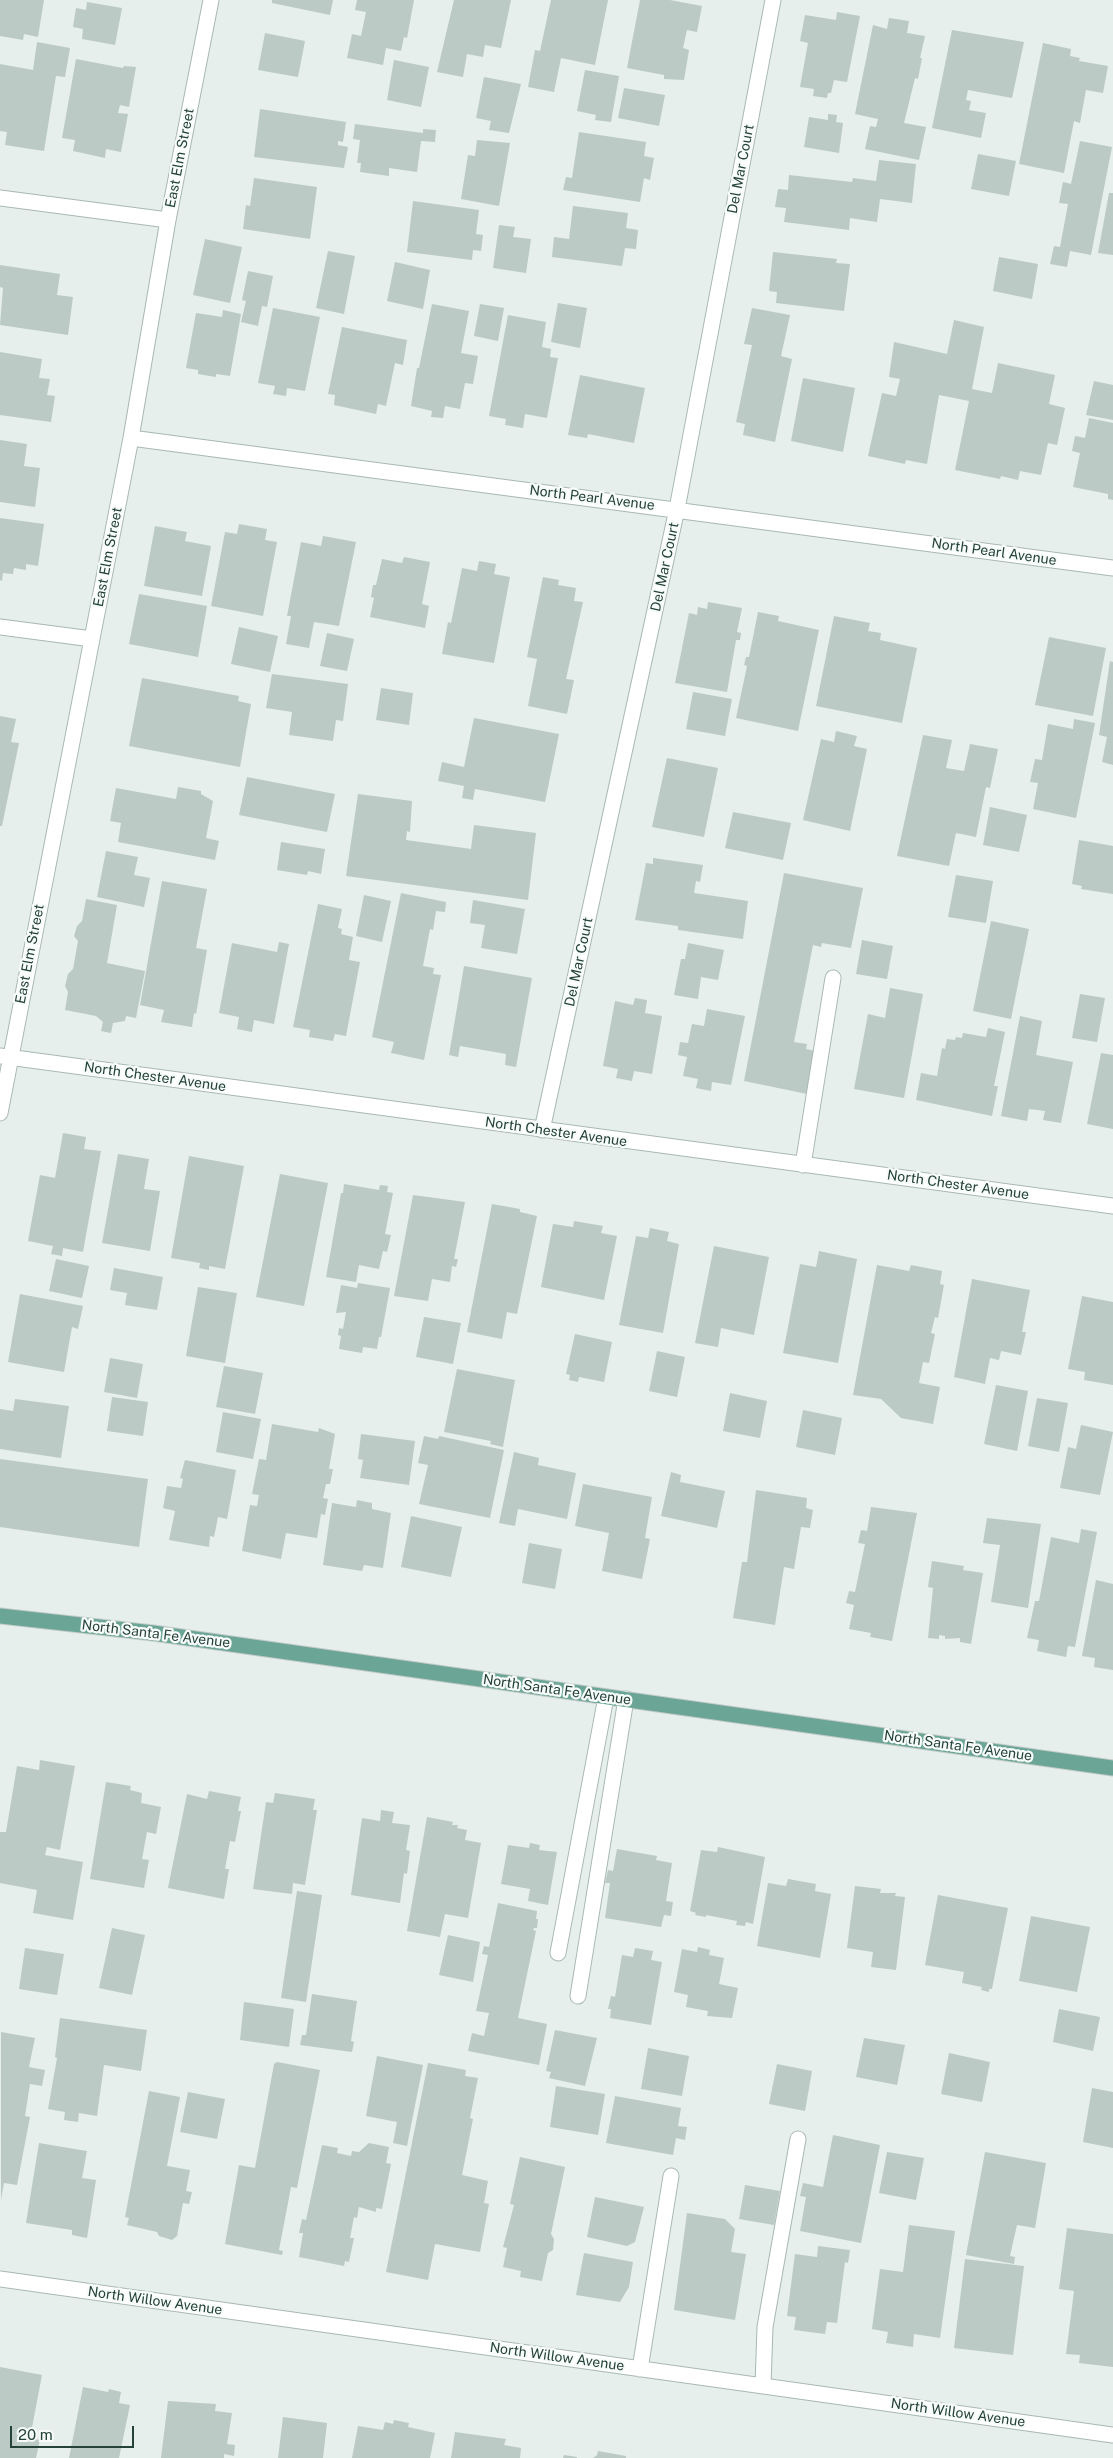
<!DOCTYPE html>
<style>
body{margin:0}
#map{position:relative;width:1113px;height:2458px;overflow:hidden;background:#e6efeb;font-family:"Public Sans",sans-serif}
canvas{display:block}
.scale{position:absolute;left:10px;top:2426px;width:124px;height:22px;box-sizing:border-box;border:2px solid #24423a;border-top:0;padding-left:6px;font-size:15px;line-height:18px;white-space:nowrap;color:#24423a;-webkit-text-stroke:4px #f7fbf9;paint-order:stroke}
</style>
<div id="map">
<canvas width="1113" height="2458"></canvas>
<div class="scale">20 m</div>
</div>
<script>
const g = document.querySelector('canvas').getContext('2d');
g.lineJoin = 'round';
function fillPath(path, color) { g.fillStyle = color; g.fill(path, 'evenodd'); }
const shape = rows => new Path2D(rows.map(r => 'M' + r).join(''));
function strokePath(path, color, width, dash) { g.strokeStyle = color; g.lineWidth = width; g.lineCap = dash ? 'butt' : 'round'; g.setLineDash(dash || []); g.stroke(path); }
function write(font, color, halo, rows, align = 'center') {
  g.font = font + ' "Public Sans",sans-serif'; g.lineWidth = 4.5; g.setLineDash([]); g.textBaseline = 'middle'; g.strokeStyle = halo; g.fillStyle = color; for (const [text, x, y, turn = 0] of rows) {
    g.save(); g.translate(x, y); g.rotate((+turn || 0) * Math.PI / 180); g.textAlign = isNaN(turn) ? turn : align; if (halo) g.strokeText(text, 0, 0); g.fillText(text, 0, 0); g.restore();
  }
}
fillPath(shape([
 [0,0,44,0,38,37,24,34,23,40,0,36],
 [272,0,333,0,330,15,272,3],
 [357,0,414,0,407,38,404,37,401,51,386,48,383,65,347,58,352,34,361,36,366,12,355,10],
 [454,0,511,0,501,48,485,45,483,57,467,54,463,77,437,72],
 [551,0,608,0,595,65,561,58,554,92,528,87,535,50,540,51],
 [640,0,670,0,702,6,697,32,687,30,683,48,689,50,684,80,664,79,664,75,627,68],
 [87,2,122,8,115,45,82,39,83,29,73,27,76,8,86,10],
 [837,12,860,16,847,82,834,80,831,93,828,93,827,98,813,96,814,89,800,87,808,43,800,41,805,15,836,20],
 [889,18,909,21,907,33,925,36,920,58,922,58,918,79,915,78,904,123,926,127,919,160,865,149,870,126,876,127,878,119,855,114,873,25,887,29],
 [952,30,1024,42,1012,98,968,90,966,100,971,101,969,110,986,113,981,138,932,128],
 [265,33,305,41,298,77,258,70],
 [37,42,70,48,65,77,56,76,44,151,5,145,7,132,0,131,0,64,33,70],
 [1043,43,1071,49,1070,56,1080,58,1079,61,1108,66,1103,93,1086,90,1080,123,1074,121,1064,173,1019,164],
 [76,59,123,68,124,66,136,67,129,107,120,105,118,113,128,114,121,152,106,149,105,158,73,151,75,140,62,138],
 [394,60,429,67,421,107,387,100],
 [585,70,619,76,611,122,595,120,596,115,577,111],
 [484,77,521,84,509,133,489,130,491,121,476,118],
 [624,88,665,95,659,126,618,118],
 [260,109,346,122,343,142,338,141,338,145,348,147,344,168,254,157],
 [828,114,837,115,836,122,843,123,839,153,804,147,809,117,828,120],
 [355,124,423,133,423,129,436,130,435,142,421,141,417,172,389,168,389,176,360,172,361,163,357,163,360,140,353,139],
 [579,132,646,142,644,156,654,158,650,180,644,178,640,202,563,190,566,177,572,178],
 [477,140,510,143,499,206,461,199,468,155,475,156],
 [1080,141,1112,147,1091,255,1070,251,1067,267,1050,264,1054,246,1060,247,1068,204,1059,203,1063,182,1071,184],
 [978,154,1016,161,1009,196,971,189],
 [879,160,916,164,912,203,880,199,877,222,850,218,849,230,784,222,786,208,775,207,778,189,788,190,789,175,852,182,853,178,876,181],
 [254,178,317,187,310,239,243,229,246,205,250,206],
 [1109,193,1113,193,1113,255,1098,253],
 [413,201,479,210,476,234,483,235,481,251,473,250,472,260,407,252],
 [573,206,628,213,626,228,638,230,636,249,625,248,622,266,552,257,554,237,569,239],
 [499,225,515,227,513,237,531,239,526,273,493,268],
 [205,239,242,247,230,303,193,295],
 [328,251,355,256,344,314,316,308],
 [773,252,837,259,836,263,850,264,844,311,776,303,777,292,769,291],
 [999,257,1038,264,1032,299,993,291],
 [395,262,430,270,423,309,387,301],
 [0,265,60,274,57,295,73,297,68,335,0,325,3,288,0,287],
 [248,271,273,276,267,307,262,306,258,326,241,322,246,301,242,300],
 [558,303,587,308,580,348,551,342],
 [432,304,469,311,461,353,478,356,473,384,465,383,460,409,445,406,443,418,431,417,432,411,411,406,417,368,419,368],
 [480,304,504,308,498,341,474,336],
 [273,308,320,317,305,391,287,388,286,396,273,394,275,386,258,383],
 [752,308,790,315,781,356,792,359,775,442,743,435,745,424,736,422,752,345,744,344],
 [223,310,241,314,230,376,216,374,216,377,198,374,198,370,186,368,196,313,222,317],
 [508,315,546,322,542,347,551,349,550,357,558,358,547,418,525,414,523,428,505,425,506,419,489,416],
 [954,320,984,327,972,389,992,393,998,363,1055,375,1049,404,1065,408,1057,445,1048,443,1041,475,1020,471,1018,480,1001,476,1000,479,955,470,969,401,939,395,927,464,906,460,905,464,868,456,882,393,896,396,900,379,889,377,894,342,947,354],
 [342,327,407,340,403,365,395,363,386,406,378,404,376,414,334,405,335,395,328,394],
 [0,352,42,359,39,378,50,379,47,395,55,396,51,422,0,415],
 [580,375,645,388,634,443,588,434,587,438,568,435],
 [803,378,855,388,843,452,791,441],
 [1094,381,1113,385,1113,420,1086,415],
 [1089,418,1113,423,1113,500,1108,499,1108,494,1073,487,1080,453,1072,451,1075,436,1085,438],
 [0,440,27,444,24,466,40,468,35,507,0,502],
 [0,518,44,524,38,566,26,564,26,570,14,568,13,574,3,573,2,581,0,580],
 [239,524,267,529,265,540,277,542,263,616,211,606,225,532,237,534],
 [155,526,187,532,185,541,211,546,202,596,144,586],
 [323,536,356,542,339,626,314,622,309,648,286,644,291,616,287,616,301,542,321,546],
 [404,557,430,562,422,604,429,606,425,628,370,617,374,598,371,597,373,585,376,585,382,559,402,563],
 [479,561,496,564,494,574,510,577,494,663,442,654,448,622,451,623,462,568,477,571],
 [543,577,559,580,558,585,576,588,574,601,583,602,566,679,574,680,567,714,528,706,537,659,527,657],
 [139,594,207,606,198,657,129,644],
 [708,602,742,608,737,632,741,633,740,640,736,640,727,692,675,683,689,613,697,615,698,607,707,609],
 [758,612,779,616,778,621,819,630,798,731,736,718,747,666,744,665,746,657,749,657],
 [834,616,870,623,868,631,881,633,880,640,917,648,902,723,816,706],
 [239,627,278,636,270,672,231,664],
 [327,633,354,639,347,671,320,666],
 [1049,637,1106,648,1093,716,1035,705],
 [1110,661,1113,662,1113,765,1102,762,1107,737,1099,735],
 [272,674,348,684,343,721,336,720,333,741,289,735,292,712,266,708],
 [142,678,239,696,238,701,251,704,240,767,129,746],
 [381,688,413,693,409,725,376,720],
 [693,692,732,699,725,736,686,729],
 [0,716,16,719,11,742,19,743,2,826,0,826],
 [474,718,559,734,545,802,475,789,473,800,462,798,464,786,438,781,442,762,464,767],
 [1074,719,1095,723,1076,818,1033,809,1038,783,1030,782,1035,759,1042,760,1048,724,1073,729],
 [836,731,857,736,854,746,867,749,850,831,803,820,821,739,834,742],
 [923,735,952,740,946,768,964,771,970,744,998,749,990,788,986,787,976,837,956,833,949,866,897,856],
 [667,758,718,768,704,837,652,827],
 [247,777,335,794,327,832,239,815],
 [178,787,201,791,201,794,213,801,206,838,219,841,215,860,118,842,121,823,110,821,116,788,176,799],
 [358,794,412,801,410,832,407,831,406,840,471,849,474,825,536,833,528,900,346,876],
 [990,807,1027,815,1019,852,983,845],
 [733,812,791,823,783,860,725,848],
 [1079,840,1113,846,1113,894,1081,889,1082,886,1072,884],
 [281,842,325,849,321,874,308,871,307,875,277,870],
 [106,851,138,857,134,875,150,878,144,907,97,897],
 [653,858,703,865,700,882,696,881,694,893,748,901,743,939,678,930,678,926,635,920,646,863,653,864],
 [784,873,863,888,851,948,822,943,821,947,813,945,794,1042,807,1044,806,1049,816,1051,807,1094,744,1081],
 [956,875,993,881,986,923,948,917],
 [162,881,207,889,196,948,207,950,196,1014,194,1013,192,1027,161,1022,164,1010,140,1005],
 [401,893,446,902,445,912,436,911,433,930,430,929,423,966,434,968,433,974,441,975,424,1060,391,1053,394,1042,372,1037],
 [364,895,391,901,382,942,356,936],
 [86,899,117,905,107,963,145,971,136,1018,126,1016,125,1021,113,1023,111,1033,101,1031,103,1022,96,1016,65,1010,68,992,65,986,68,974,73,969,78,941,74,936,77,926,82,921],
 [473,900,525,909,517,954,481,948,485,925,470,923],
 [318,904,342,909,338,928,342,929,341,934,353,937,349,960,360,962,346,1036,335,1034,333,1041,309,1037,310,1030,293,1027],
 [991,921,1029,929,1011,1019,973,1011],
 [862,940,893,946,887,979,856,974],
 [279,942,289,944,274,1024,254,1020,252,1032,237,1029,239,1017,219,1013,232,943,277,952],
 [688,943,724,950,718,980,701,977,698,999,674,995,681,959,685,959],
 [464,966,532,978,516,1067,505,1065,506,1054,460,1046,458,1057,449,1055],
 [890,988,923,994,904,1098,854,1089,868,1014,885,1018],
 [1080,994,1105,998,1097,1042,1072,1038],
 [635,998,647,1000,645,1013,662,1016,652,1074,634,1071,632,1081,616,1078,618,1069,603,1066,615,1001,633,1005],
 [707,1009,745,1016,731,1085,712,1082,711,1091,696,1088,698,1079,683,1076,687,1057,678,1055,680,1042,688,1043,692,1024,704,1026],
 [1020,1016,1042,1021,1036,1055,1073,1062,1061,1123,1043,1120,1045,1111,1029,1109,1027,1121,1001,1116],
 [988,1028,1005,1032,994,1086,998,1086,992,1116,916,1100,921,1073,937,1076,942,1048,945,1049,947,1039,955,1040,956,1037,962,1038,963,1033,986,1037],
 [1101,1053,1113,1055,1113,1129,1087,1124],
 [63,1133,86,1137,84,1149,101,1151,83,1252,63,1248,62,1256,51,1254,53,1246,28,1241,40,1175,55,1178],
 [118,1154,149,1159,144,1189,160,1191,150,1251,102,1243],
 [189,1156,244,1166,225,1269,209,1266,209,1270,199,1268,200,1263,171,1258],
 [280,1174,328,1183,304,1306,256,1297],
 [344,1184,379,1190,380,1185,388,1186,387,1192,393,1193,385,1234,391,1235,387,1252,383,1251,379,1269,359,1265,356,1282,326,1277,341,1193,343,1193],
 [413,1195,465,1202,454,1259,458,1259,456,1267,452,1266,450,1282,432,1279,428,1301,394,1296],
 [492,1204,520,1209,520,1212,537,1216,517,1314,507,1312,502,1339,467,1332],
 [574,1221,603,1226,601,1233,617,1236,604,1300,541,1287,553,1224,573,1227],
 [650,1228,669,1232,667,1241,679,1244,663,1333,619,1325,636,1236,648,1238],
 [714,1246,769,1257,754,1335,721,1328,718,1347,695,1343],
 [819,1251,857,1259,838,1363,783,1353,800,1264,816,1267],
 [56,1259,89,1266,82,1298,49,1291],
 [877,1265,909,1271,911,1265,942,1271,940,1284,944,1285,938,1318,935,1317,931,1333,935,1334,929,1363,923,1362,919,1383,940,1387,933,1424,901,1418,881,1399,853,1395],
 [114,1268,163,1277,157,1310,125,1305,127,1293,110,1290],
 [972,1279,1030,1290,1022,1332,1026,1332,1021,1355,1001,1351,999,1360,990,1358,985,1384,954,1377],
 [358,1283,390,1288,381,1337,379,1337,377,1349,363,1347,362,1353,339,1349,341,1336,338,1335,339,1328,343,1329,346,1312,336,1313,341,1285,357,1288],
 [198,1287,237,1293,225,1363,186,1356],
 [20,1294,83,1306,78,1329,72,1327,64,1372,8,1362],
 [1082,1296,1113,1302,1113,1385,1084,1380,1085,1372,1068,1369],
 [424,1317,461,1323,453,1364,416,1357],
 [575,1334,612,1342,604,1382,579,1377,578,1382,569,1380,570,1375,566,1374],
 [657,1351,685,1357,677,1397,649,1391],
 [110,1358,143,1364,137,1398,104,1392],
 [224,1366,263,1373,255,1414,216,1407],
 [457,1369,515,1380,503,1447,490,1444,491,1441,444,1432],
 [996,1385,1028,1391,1017,1451,984,1444],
 [730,1393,767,1401,760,1438,723,1431],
 [112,1397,148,1402,143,1436,107,1431],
 [1037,1398,1068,1403,1059,1452,1028,1446],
 [15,1399,69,1406,61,1458,0,1449,0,1409,13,1411],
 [803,1410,842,1418,835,1455,796,1447],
 [223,1412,261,1419,253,1459,216,1452],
 [272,1424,318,1432,319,1428,335,1434,329,1469,333,1469,330,1484,326,1484,323,1498,328,1499,325,1515,321,1514,317,1538,286,1533,281,1559,242,1551,250,1505,257,1506,259,1495,252,1494,259,1459,266,1460],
 [1081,1425,1113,1432,1100,1495,1060,1488,1068,1447,1076,1449],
 [361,1434,415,1441,409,1485,360,1478,363,1460,358,1459],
 [424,1436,438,1439,439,1436,504,1450,490,1518,419,1504,428,1465,418,1463],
 [514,1452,539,1458,538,1465,576,1473,567,1519,518,1509,515,1526,499,1523],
 [0,1459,148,1479,139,1547,0,1527],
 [185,1460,236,1470,227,1519,218,1517,214,1537,210,1536,209,1547,169,1540,175,1511,163,1508,167,1486,181,1488,183,1479,180,1478],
 [671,1472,681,1475,680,1482,725,1491,717,1528,661,1516],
 [583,1484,652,1497,645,1538,650,1539,642,1579,602,1571,609,1533,575,1526],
 [756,1490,807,1498,806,1508,813,1510,810,1528,801,1527,794,1569,784,1567,775,1625,733,1618,742,1562,747,1562],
 [357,1500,372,1503,372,1509,391,1513,383,1568,364,1565,362,1571,323,1565,332,1503,356,1507],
 [871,1507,917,1513,892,1641,870,1637,871,1633,849,1629,854,1605,846,1603,849,1591,855,1592,865,1544,858,1543,861,1530,867,1531],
 [411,1516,462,1527,451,1577,401,1567],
 [987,1518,1041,1524,1028,1608,991,1602,1000,1545,983,1543],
 [1081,1529,1097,1532,1075,1647,1068,1646,1066,1657,1037,1651,1039,1640,1027,1638,1035,1601,1039,1601,1051,1537,1079,1543],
 [529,1543,562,1549,555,1589,522,1583],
 [932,1561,964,1566,963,1570,983,1573,971,1644,960,1642,960,1638,945,1639,945,1636,939,1635,939,1639,928,1638,933,1588,928,1587],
 [1096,1580,1113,1584,1113,1670,1094,1667,1095,1658,1082,1656],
 [40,1760,75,1766,60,1850,47,1847,45,1855,83,1862,73,1920,33,1913,37,1890,0,1883,0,1832,6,1832,17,1766,39,1770],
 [106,1782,131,1786,130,1790,142,1793,141,1803,161,1807,156,1834,147,1832,142,1859,149,1860,144,1888,90,1879],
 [209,1791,241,1797,238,1811,241,1811,235,1842,230,1841,225,1869,229,1869,224,1899,168,1888,187,1794,207,1799],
 [275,1793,315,1799,313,1810,317,1810,305,1885,293,1883,292,1894,253,1889,266,1802,273,1803],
 [381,1810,394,1812,392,1823,410,1825,406,1850,410,1851,407,1874,404,1873,400,1903,351,1895,362,1818,380,1821],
 [427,1817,453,1822,452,1825,458,1825,457,1828,467,1830,465,1840,481,1843,468,1918,445,1914,440,1937,407,1931],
 [530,1843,540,1845,539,1850,557,1852,548,1905,528,1901,530,1889,501,1884,508,1845,529,1848],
 [718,1847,765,1857,753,1924,746,1922,745,1926,736,1925,737,1921,706,1915,706,1917,695,1915,696,1913,690,1911,701,1850,717,1852],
 [617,1849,657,1856,656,1860,672,1863,666,1901,673,1902,671,1916,664,1915,661,1927,605,1918,610,1883,605,1883,608,1870,613,1871],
 [788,1879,816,1884,815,1891,831,1894,820,1958,757,1946,768,1883,786,1886],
 [855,1886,881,1889,880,1893,896,1893,895,1896,905,1897,896,1970,871,1967,873,1952,847,1948],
 [297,1891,322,1895,306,2002,281,1998],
 [938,1895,1008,1908,992,1989,989,1989,989,1992,981,1990,982,1987,962,1983,964,1972,925,1965],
 [498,1903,537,1911,536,1919,538,1919,537,1928,534,1928,533,1930,536,1931,518,2018,547,2024,539,2065,468,2051,472,2033,484,2036,489,2013,476,2011,488,1955,482,1954,484,1946,489,1947],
 [1031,1916,1090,1927,1077,1992,1019,1981],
 [112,1928,145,1935,132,1995,99,1988],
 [448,1935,480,1942,473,1982,439,1975],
 [698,1947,710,1950,709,1955,724,1958,719,1984,738,1988,732,2018,707,2016,708,2011,686,2007,688,1995,674,1992,682,1949,697,1952],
 [25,1948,64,1954,57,1995,19,1989],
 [635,1948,653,1951,651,1960,662,1962,651,2025,610,2018,611,2009,608,2009,611,1996,615,1997,622,1955,633,1957],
 [312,1994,357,2001,351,2041,354,2042,352,2052,300,2045,302,2035,306,2035],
 [244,2002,294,2009,289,2047,240,2040],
 [1059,2009,1100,2017,1093,2051,1053,2042],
 [60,2018,147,2030,141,2071,104,2065,97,2116,79,2113,78,2122,64,2120,65,2112,48,2109,57,2058,55,2057],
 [555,2030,597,2038,585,2086,549,2078,551,2072,546,2071],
 [1,2032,35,2038,29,2067,45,2070,42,2086,30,2084,25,2116,30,2117,17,2185,4,2183,1,2200],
 [864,2038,905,2045,897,2085,856,2077],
 [648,2048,689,2056,682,2096,641,2089],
 [949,2053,990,2062,982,2102,941,2094],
 [377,2056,423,2065,407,2146,393,2143,397,2122,366,2116],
 [277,2062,320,2070,297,2188,291,2187,279,2250,283,2251,282,2255,225,2244,239,2165,255,2168,274,2064],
 [428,2063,466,2070,465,2076,478,2078,470,2118,473,2119,462,2175,488,2181,484,2203,489,2204,480,2252,435,2244,428,2280,386,2272],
 [777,2064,812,2071,805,2111,769,2104],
 [556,2086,605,2094,598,2135,550,2127],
 [1092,2088,1113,2092,1113,2148,1083,2142],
 [149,2091,180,2097,167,2166,190,2170,186,2191,192,2192,189,2204,183,2203,177,2236,172,2240,159,2236,157,2232,127,2225,129,2218,125,2217],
 [188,2092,225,2099,217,2139,180,2132],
 [615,2096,681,2108,678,2126,687,2127,685,2140,676,2138,673,2155,606,2143],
 [833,2135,880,2145,861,2243,800,2231,806,2197,800,2196,803,2183,823,2187],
 [39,2143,87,2151,82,2178,96,2180,87,2238,72,2235,72,2230,26,2223],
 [369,2143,389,2147,386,2163,391,2164,382,2209,376,2208,376,2212,359,2207,357,2218,354,2217,350,2238,354,2238,349,2262,345,2261,344,2266,299,2257,303,2233,299,2233,302,2219,306,2220,322,2145,338,2148,337,2153,351,2156,352,2151,359,2152],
 [887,2152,924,2158,916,2200,879,2193],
 [985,2152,1046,2163,1035,2228,1017,2225,1010,2256,1015,2257,1014,2264,966,2255],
 [520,2157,565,2167,551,2234,554,2239,553,2250,548,2253,542,2281,520,2277,521,2271,503,2267,507,2248,503,2247,514,2205,510,2204],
 [745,2185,780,2191,774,2225,739,2219],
 [595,2197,644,2207,635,2242,627,2246,587,2237],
 [687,2213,725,2219,735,2229,731,2252,746,2254,735,2320,674,2310],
 [909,2225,955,2231,940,2338,914,2334,913,2347,886,2343,888,2332,872,2329,880,2269,903,2272],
 [1067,2228,1113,2234,1113,2367,1079,2363,1080,2355,1066,2354,1074,2291,1059,2289],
 [818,2246,850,2250,848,2263,845,2262,837,2323,827,2322,825,2334,794,2330,796,2317,787,2316,795,2254,817,2257],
 [584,2253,633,2262,629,2287,620,2302,576,2295],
 [965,2259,1024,2266,1013,2355,954,2348],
 [0,2367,42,2375,30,2438,40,2440,36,2458,0,2458],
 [83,2387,108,2392,109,2389,121,2392,119,2403,130,2405,119,2458,69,2458],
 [168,2401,216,2404,215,2411,232,2413,227,2444,235,2445,234,2456,224,2454,224,2458,161,2458],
 [283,2417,327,2423,323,2458,278,2458],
 [394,2420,409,2423,408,2427,435,2433,430,2458,352,2458,358,2426,383,2430,385,2422,393,2424],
 [455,2432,506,2439,504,2445,521,2448,520,2458,451,2458],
 [598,2451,626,2456,626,2458,593,2458,597,2455],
 [564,2455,577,2457,577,2458,563,2458]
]), '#bbcac4');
const minor = shape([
 [0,198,168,220],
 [131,438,1113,568],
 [0,627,92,639],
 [0,1056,1113,1206],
 [0,1113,131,438,168,220,211,0],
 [542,1130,677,509,773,0],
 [803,1165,833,978],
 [558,1953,606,1697],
 [578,1996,626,1699],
 [0,2279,1113,2435],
 [640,2369,671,2176],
 [763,2386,765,2327,798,2139]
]);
const major = shape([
 [0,1616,153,1633,1113,1768]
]);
strokePath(minor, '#a8b8b2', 17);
strokePath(major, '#c2cac8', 17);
strokePath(minor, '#fff', 15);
strokePath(major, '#6aa596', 15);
write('14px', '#24423a', '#f7fbf9', [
 ["East Elm Street",180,158,-79],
 ["Del Mar Court",741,169,-79],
 ["North Pearl Avenue",592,498,7],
 ["North Pearl Avenue",994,552,8],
 ["East Elm Street",108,557,-79],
 ["Del Mar Court",665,567,-78],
 ["East Elm Street",30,954,-79],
 ["Del Mar Court",579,962,-78],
 ["North Chester Avenue",155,1077,8],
 ["North Chester Avenue",556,1132,8],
 ["North Chester Avenue",958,1185,8],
 ["North Santa Fe Avenue",156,1634,7],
 ["North Santa Fe Avenue",557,1690,8],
 ["North Santa Fe Avenue",958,1746,8],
 ["North Willow Avenue",155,2301,8],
 ["North Willow Avenue",557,2357,8],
 ["North Willow Avenue",958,2413,8]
]);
</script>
